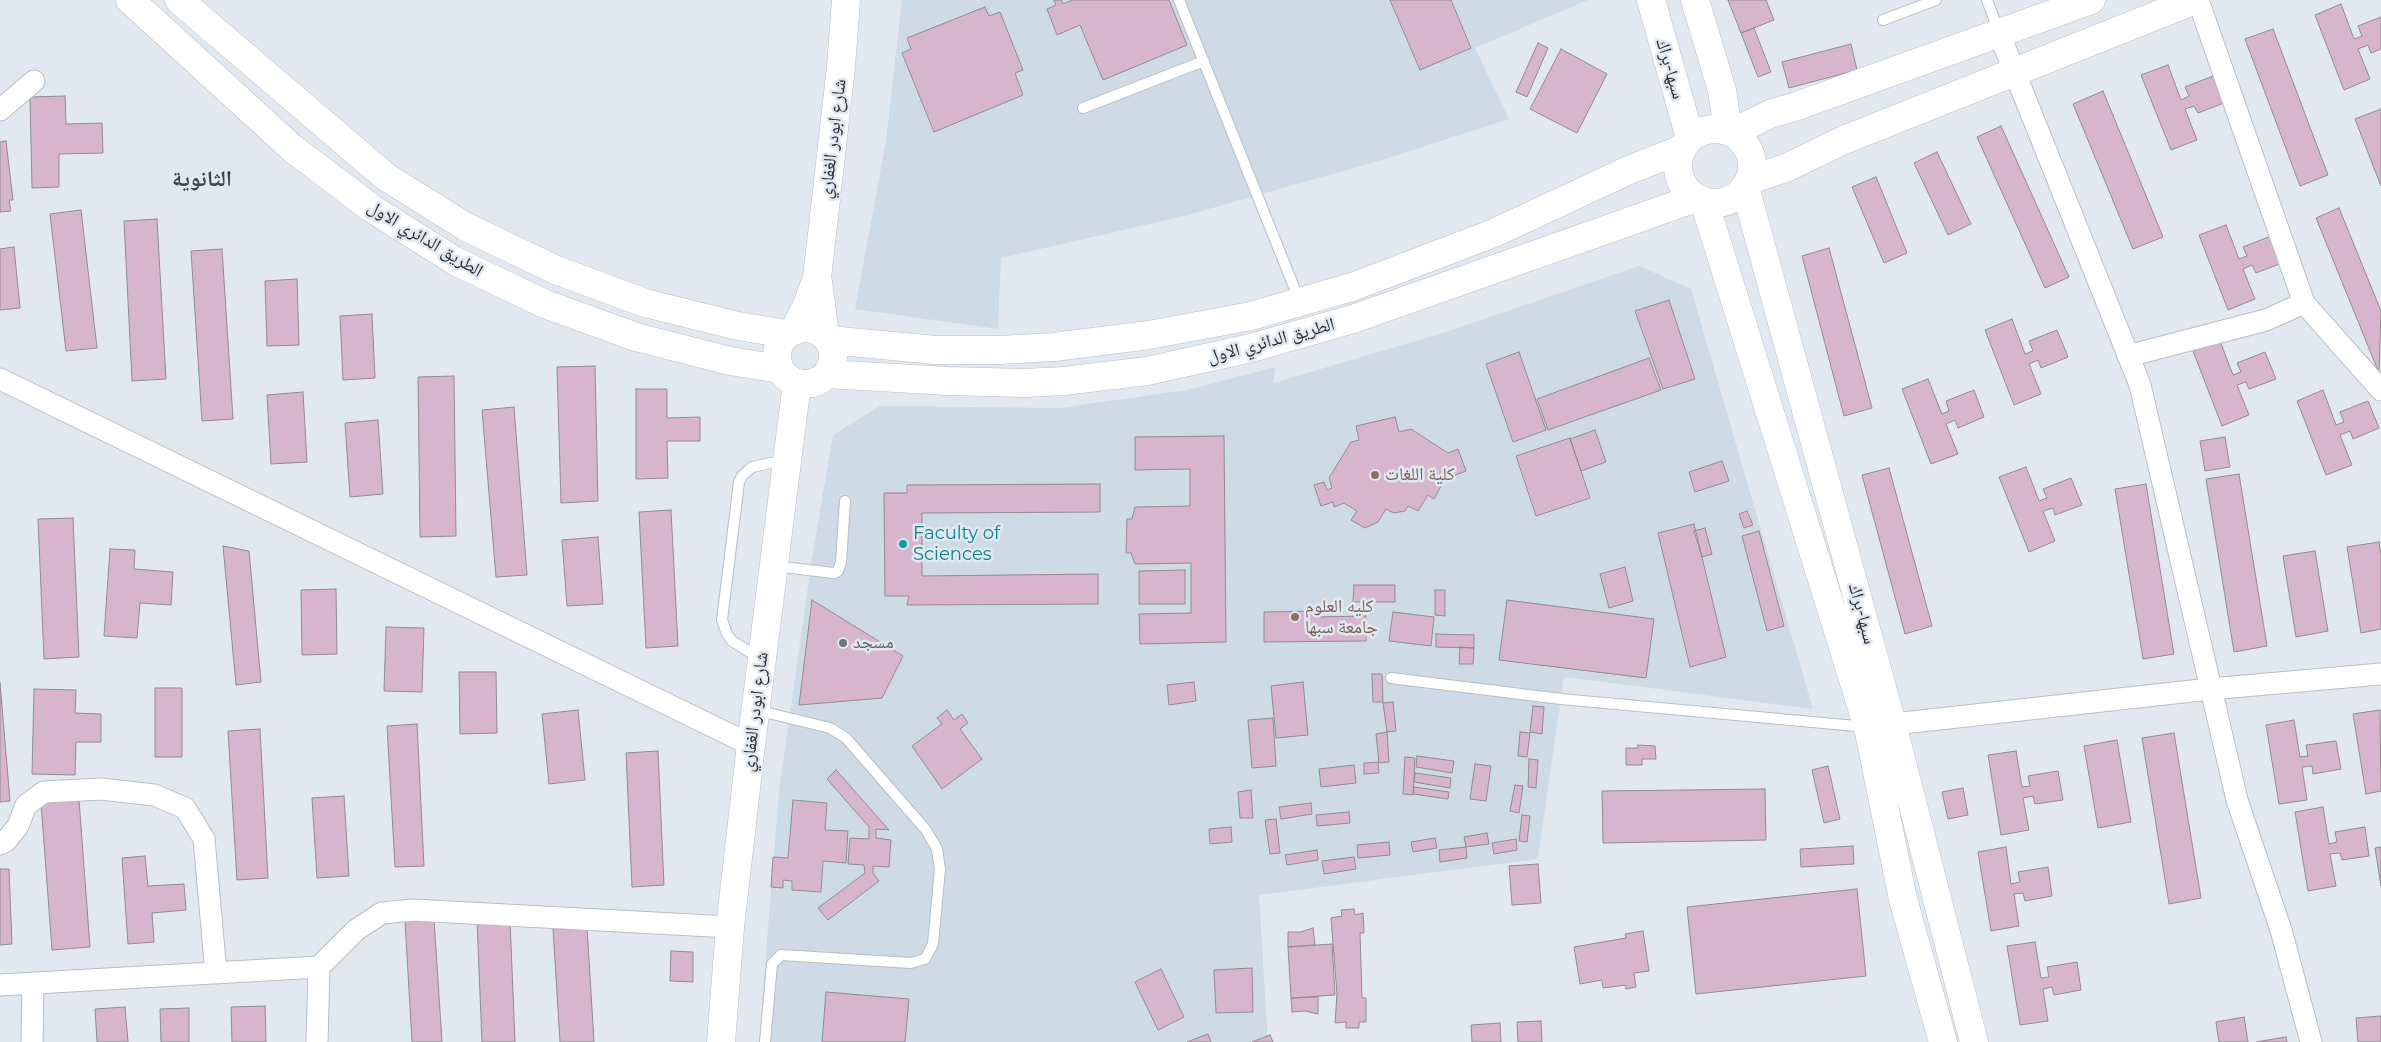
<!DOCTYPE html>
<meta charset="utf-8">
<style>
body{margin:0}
canvas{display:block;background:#e1e8ef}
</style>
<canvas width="2381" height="1042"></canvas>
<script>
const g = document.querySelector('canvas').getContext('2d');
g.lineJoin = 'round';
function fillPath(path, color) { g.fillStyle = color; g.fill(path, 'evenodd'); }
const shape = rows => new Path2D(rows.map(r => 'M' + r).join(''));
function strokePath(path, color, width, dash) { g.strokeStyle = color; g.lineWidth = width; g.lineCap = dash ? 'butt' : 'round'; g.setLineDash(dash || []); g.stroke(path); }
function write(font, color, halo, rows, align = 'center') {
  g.font = font + ' Montserrat,"Noto Naskh Arabic",sans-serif'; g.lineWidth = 5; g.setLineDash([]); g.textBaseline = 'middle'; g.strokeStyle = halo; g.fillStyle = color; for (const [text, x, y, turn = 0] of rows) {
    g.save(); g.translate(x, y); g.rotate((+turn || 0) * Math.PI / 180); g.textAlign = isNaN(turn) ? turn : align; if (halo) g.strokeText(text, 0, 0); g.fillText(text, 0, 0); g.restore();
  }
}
fillPath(shape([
 [902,0,1588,0,1475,48,1509,119,1385,159,1184,216,1001,258,998,329,855,309,886,141],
 [1639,266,1691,289,1813,709,1564,677,1538,859,1259,895,1268,1042,759,1042,779,791,812,558,833,435,880,406,1059,408,1187,390,1276,367,1273,383,1443,333]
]), '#cedbe6');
const building = shape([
 [1054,0,1061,0,1063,4,1073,0,1169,0,1187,45,1103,80,1080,25,1057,35,1047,9,1056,5,1054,0],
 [1390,0,1451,0,1471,48,1420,70,1390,0],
 [1728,0,1766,0,1774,20,1741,33,1728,0],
 [2341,4,2354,39,2362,36,2358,26,2381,17,2381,49,2371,53,2368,45,2358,49,2370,79,2344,90,2315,15,2341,4],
 [985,7,989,16,1000,12,1023,70,1015,73,1023,95,934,132,902,53,911,49,907,38,985,7],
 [1754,28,1771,72,1758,77,1741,33,1754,28],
 [2273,29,2328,175,2300,186,2245,39,2273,29],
 [1538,43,1548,48,1527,97,1516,92,1538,43],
 [1851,44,1857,70,1789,88,1782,62,1851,44],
 [1561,49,1607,74,1577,133,1530,109,1561,49],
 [2168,65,2181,100,2189,96,2185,87,2213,76,2224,103,2198,113,2194,106,2185,109,2197,140,2171,150,2141,75,2168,65],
 [2103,91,2163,237,2133,249,2073,104,2103,91],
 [65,96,66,124,102,123,103,153,59,154,59,187,32,188,30,97,65,96],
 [2381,109,2381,186,2355,119,2381,109],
 [2001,126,2069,277,2045,288,1977,137,2001,126],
 [6,141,13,200,9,200,11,211,0,212,0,142,6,141],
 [1937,152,1971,224,1948,235,1914,163,1937,152],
 [1876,177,1907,253,1884,263,1852,187,1876,177],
 [2339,208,2381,311,2379,373,2316,218,2339,208],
 [81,210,97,348,66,351,50,214,81,210],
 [157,219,166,379,132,381,124,221,157,219],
 [2226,225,2239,259,2247,256,2243,247,2271,236,2282,263,2256,273,2252,265,2243,269,2255,299,2228,310,2199,235,2226,225],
 [14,247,20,308,0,310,0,249,14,247],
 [1829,248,1872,408,1844,416,1802,256,1829,248],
 [222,249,233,419,202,421,191,251,222,249],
 [297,279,299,345,267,346,265,281,297,279],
 [1669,300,1695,379,1663,389,1635,311,1669,300],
 [372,314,375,378,343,380,340,316,372,314],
 [2012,319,2025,354,2033,351,2029,341,2057,330,2068,357,2041,368,2038,360,2029,364,2041,394,2014,405,1985,330,2012,319],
 [2220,341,2233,375,2241,372,2237,363,2265,352,2276,379,2249,389,2246,382,2237,385,2249,415,2222,426,2193,351,2220,341],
 [1519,352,1546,430,1513,442,1486,364,1519,352],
 [1649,358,1661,390,1548,430,1537,399,1649,358],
 [595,366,598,501,561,503,557,367,595,366],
 [454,376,456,536,420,537,418,377,454,376],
 [1928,379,1942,414,1949,411,1946,401,1974,390,1984,417,1958,428,1955,420,1946,424,1958,454,1931,464,1902,389,1928,379],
 [636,389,667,389,667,418,700,417,700,441,667,441,668,478,636,479,636,389],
 [2323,390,2336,425,2344,422,2340,412,2368,401,2379,428,2353,439,2350,431,2340,435,2352,465,2326,475,2297,401,2323,390],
 [303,392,307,462,271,464,267,395,303,392],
 [514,407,527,575,496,577,482,410,514,407],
 [1395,417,1399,432,1411,429,1448,453,1458,449,1466,471,1445,479,1434,499,1428,495,1418,511,1408,506,1405,511,1394,513,1386,509,1378,522,1365,528,1351,520,1357,511,1344,503,1334,507,1333,502,1321,506,1314,485,1324,482,1327,490,1332,488,1329,478,1351,442,1359,440,1356,426,1395,417],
 [378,420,383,494,350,497,345,423,378,420],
 [1595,430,1606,462,1581,471,1570,439,1595,430],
 [1224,436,1226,642,1140,644,1139,614,1191,613,1191,563,1135,564,1131,553,1126,553,1127,519,1132,519,1135,507,1190,506,1190,469,1135,470,1135,437,1224,436],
 [2225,437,2230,467,2205,471,2200,441,2225,437],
 [1570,438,1590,498,1536,516,1516,456,1570,438],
 [1722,461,1729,481,1695,492,1689,472,1722,461],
 [2026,467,2039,501,2047,498,2043,489,2071,478,2082,505,2055,515,2053,508,2043,511,2055,541,2029,552,1999,477,2026,467],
 [1889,468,1932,626,1905,634,1862,475,1889,468],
 [2239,474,2267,646,2234,652,2206,479,2239,474],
 [1100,484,1100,512,922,513,922,576,1098,574,1098,604,907,605,909,596,885,596,884,493,907,493,907,485,1100,484],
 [2146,484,2174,654,2143,659,2115,489,2146,484],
 [671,510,678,646,646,648,639,512,671,510],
 [1747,511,1753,525,1744,528,1739,514,1747,511],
 [73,518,79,657,44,659,38,519,73,518],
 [1694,524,1726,657,1690,667,1658,533,1694,524],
 [1705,528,1712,554,1702,557,1694,531,1705,528],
 [1759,531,1784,626,1767,631,1742,536,1759,531],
 [598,537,603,604,567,606,562,540,598,537],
 [2379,542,2381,554,2381,629,2361,633,2347,547,2379,542],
 [223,546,249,551,261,682,236,685,223,546],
 [110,549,135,550,134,569,173,572,171,605,140,603,137,638,104,636,110,549],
 [2315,551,2328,631,2296,637,2283,556,2315,551],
 [1625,567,1633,601,1609,608,1600,574,1625,567],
 [1185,570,1185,604,1139,604,1139,571,1185,570],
 [1354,585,1395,585,1395,602,1353,602,1354,585],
 [336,589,337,654,302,655,301,590,336,589],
 [1435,590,1445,590,1445,616,1435,615,1435,590],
 [812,600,903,656,882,698,799,705,812,600],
 [1507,600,1654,619,1646,678,1499,660,1507,600],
 [1315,611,1315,617,1366,616,1366,641,1264,642,1264,612,1315,611],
 [1393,612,1434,617,1431,646,1389,641,1393,612],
 [386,627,424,628,422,692,384,691,386,627],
 [1436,634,1474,635,1474,648,1436,647,1436,634],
 [1460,647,1474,648,1473,664,1459,664,1460,647],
 [459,672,496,672,497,733,460,734,459,672],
 [1372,674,1382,674,1383,702,1373,702,1372,674],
 [1194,682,1196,701,1169,705,1167,685,1194,682],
 [1303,682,1308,735,1276,738,1271,686,1303,682],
 [0,683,10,801,0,802,0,683],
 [155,688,182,688,182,757,155,757,155,688],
 [34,689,76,690,75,713,101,714,101,742,76,742,75,775,32,774,34,689],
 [1393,702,1396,731,1387,732,1383,703,1393,702],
 [1533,706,1544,707,1542,734,1530,732,1533,706],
 [578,710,585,780,549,784,542,714,578,710],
 [947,710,954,720,962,714,968,723,960,729,982,759,942,789,912,746,942,724,937,718,947,710],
 [2380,710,2381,791,2366,794,2353,714,2380,710],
 [1273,718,1276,766,1252,768,1248,720,1273,718],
 [2294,720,2300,757,2308,756,2306,745,2336,741,2341,769,2313,774,2312,766,2302,767,2307,800,2279,804,2266,725,2294,720],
 [417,724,424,866,395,867,387,726,417,724],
 [260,729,268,878,237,880,228,731,260,729],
 [1387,732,1389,762,1379,763,1376,734,1387,732],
 [1520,732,1530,733,1527,757,1518,756,1520,732],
 [2174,733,2201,898,2169,904,2142,738,2174,733],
 [2117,740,2131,822,2098,828,2084,746,2117,740],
 [1638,745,1655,746,1656,759,1642,759,1642,765,1626,765,1626,748,1638,748,1638,745],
 [658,751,664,885,632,887,626,753,658,751],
 [2016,751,2022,787,2030,786,2028,776,2058,771,2063,800,2035,804,2033,796,2023,798,2029,830,2001,835,1988,755,2016,751],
 [1417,756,1454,761,1452,773,1416,767,1417,756],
 [1405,757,1415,758,1413,795,1403,794,1405,757],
 [1529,759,1538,760,1536,788,1528,787,1529,759],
 [1378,762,1379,773,1364,774,1364,763,1378,762],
 [1475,764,1491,766,1486,801,1470,799,1475,764],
 [1354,765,1356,783,1321,787,1319,769,1354,765],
 [1828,766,1840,819,1824,823,1812,770,1828,766],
 [836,770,889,830,876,829,876,838,891,840,889,867,873,866,873,873,879,881,828,920,818,908,865,873,864,865,848,864,850,838,869,839,869,827,827,779,836,770],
 [1415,773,1451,778,1450,788,1414,782,1415,773],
 [1515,785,1523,786,1519,813,1510,811,1515,785],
 [1414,787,1449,792,1448,799,1413,794,1414,787],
 [1963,788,1968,815,1948,819,1942,792,1963,788],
 [1765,789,1766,840,1603,843,1602,791,1765,789],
 [1251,790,1253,818,1240,818,1238,792,1251,790],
 [344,796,349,876,317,878,312,798,344,796],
 [79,800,90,947,52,950,41,803,79,800],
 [793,800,827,803,825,830,848,831,846,863,823,861,821,892,792,890,792,881,783,880,783,888,771,887,773,857,788,858,793,800],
 [1311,803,1312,814,1281,819,1279,807,1311,803],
 [2323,807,2329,844,2337,842,2335,832,2365,827,2369,856,2342,860,2340,853,2330,854,2336,886,2308,891,2295,812,2323,807],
 [1349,812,1350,823,1317,826,1316,815,1349,812],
 [1522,815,1530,816,1527,842,1519,841,1522,815],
 [1276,819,1280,853,1270,854,1265,820,1276,819],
 [1231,827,1232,842,1210,844,1209,829,1231,827],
 [1487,833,1489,844,1466,847,1464,837,1487,833],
 [1435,838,1437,848,1413,852,1411,842,1435,838],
 [1516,839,1517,850,1494,854,1492,843,1516,839],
 [1389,842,1390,855,1358,858,1357,845,1389,842],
 [1853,846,1854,864,1801,867,1800,849,1853,846],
 [1466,847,1467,858,1440,862,1439,850,1466,847],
 [2006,847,2011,884,2020,882,2018,872,2048,867,2052,896,2025,901,2023,893,2014,894,2019,926,1991,931,1978,852,2006,847],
 [2381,847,2381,886,2375,848,2381,847],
 [1317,850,1318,860,1287,865,1285,855,1317,850],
 [145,856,148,886,184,884,186,910,152,913,154,942,128,944,122,858,145,856],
 [1354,857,1356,869,1324,874,1322,861,1354,857],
 [1538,864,1541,903,1512,905,1509,866,1538,864],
 [0,869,9,869,12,944,0,945,0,869],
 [1857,889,1866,976,1696,994,1687,907,1857,889],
 [1354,909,1355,915,1363,913,1364,933,1360,933,1362,998,1366,998,1366,1022,1359,1022,1359,1028,1346,1028,1346,1022,1335,1023,1337,994,1331,918,1342,916,1341,910,1354,909],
 [434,919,442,1042,412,1042,405,921,434,919],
 [510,920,515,1042,482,1042,477,921,510,920],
 [587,927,594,1042,560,1042,553,929,587,927],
 [1313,928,1315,945,1288,947,1288,932,1301,932,1313,928],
 [1643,931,1649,971,1634,973,1636,987,1626,989,1626,985,1603,988,1602,980,1580,984,1574,947,1626,938,1625,934,1643,931],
 [2035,942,2041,978,2049,977,2047,967,2077,962,2081,990,2054,995,2052,987,2043,989,2048,1021,2020,1025,2007,946,2035,942],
 [1332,944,1335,995,1291,998,1288,947,1332,944],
 [671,951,693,952,693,982,670,981,671,951],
 [1252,968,1253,1012,1216,1013,1214,970,1252,968],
 [1161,969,1184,1017,1158,1030,1135,982,1161,969],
 [826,992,909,999,905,1042,822,1042,826,992],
 [1318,997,1318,1014,1305,1011,1292,1012,1291,998,1318,997],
 [265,1006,266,1042,232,1042,231,1007,265,1006],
 [125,1007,128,1042,97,1042,95,1009,125,1007],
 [189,1008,189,1042,161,1042,160,1009,189,1008],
 [2381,1016,2381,1042,2358,1042,2356,1018,2381,1016],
 [2244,1017,2248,1042,2219,1042,2216,1022,2244,1017],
 [1541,1021,1542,1042,1518,1042,1517,1022,1541,1021],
 [1500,1023,1501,1042,1472,1042,1471,1025,1500,1023],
 [1208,1034,1211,1042,1187,1042,1208,1034],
 [1270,1035,1273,1042,1252,1042,1270,1035],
 [2286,1037,2287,1042,2256,1042,2286,1037]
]);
fillPath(building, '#d7b5ce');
strokePath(building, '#928b90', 1);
const lane = shape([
 [1179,0,1300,302],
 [1987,0,1999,32],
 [1883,20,1936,0],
 [1083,108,1204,61],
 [774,566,834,573,838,571,841,562,845,501],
 [761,659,732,641,727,634,722,620,739,482,742,476,752,467,785,460],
 [1391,678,1561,699,1867,727],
 [756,710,830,728,846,738,926,830,937,849,940,869,933,944,925,959,911,963,781,955,772,964,765,1042]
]);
const street = shape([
 [1999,33,2140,385,2237,800,2281,930,2311,1042],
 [0,110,34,81],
 [2304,303,2381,390],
 [2128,356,2266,320,2304,303,2198,0],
 [0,379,751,745],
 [1876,726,2210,689,2381,674],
 [0,844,6,841,18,826,26,805,44,792,101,789,154,795,185,808,204,839,216,973],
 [0,985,319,967,356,930,382,913,413,910,730,927],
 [32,1042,33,983],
 [317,1042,319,967]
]);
const secondary = shape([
 [818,282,825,335],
 [794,331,807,305,817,278,841,67,846,0],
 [721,1042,730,927,751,745,797,383]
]);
const primary = shape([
 [130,0,292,148,371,208,455,261,545,304,636,337,730,361,780,369],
 [179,0,386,177,466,227,556,270,645,303,738,326,787,334],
 [1732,133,1770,114,1797,106,2091,0],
 [1749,180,1786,168,1844,140,2195,0],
 '777 356a28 28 0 1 1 56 0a28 28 0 1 1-56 0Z',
 [829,340,935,350,1000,350,1054,347,1149,335,1251,316,1352,287,1494,233,1629,170,1682,149],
 [827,374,948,381,1024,383,1064,381,1147,371,1251,348,1353,319,1696,198]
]);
const highway = shape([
 [1651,0,1690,138],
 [1695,0,1722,90,1728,131],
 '1678 166a37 37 0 1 1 74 0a37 37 0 1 1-74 0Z',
 [1745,187,1892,724,1974,1042],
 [1704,201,1868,727,1903,899,1943,1042]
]);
strokePath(lane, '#b7bec4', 12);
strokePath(street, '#b7bec4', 23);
strokePath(secondary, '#b7bec4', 29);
strokePath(primary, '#b7bec4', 29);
strokePath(highway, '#b7bec4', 29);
strokePath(lane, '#fff', 10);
strokePath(street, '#fff', 21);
strokePath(secondary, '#fff', 28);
strokePath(primary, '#fff', 28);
strokePath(highway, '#fff', 28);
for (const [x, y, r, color] of [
 [1375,475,5,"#8d6e63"],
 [903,544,5,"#0f9aa8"],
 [1295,617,5,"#8d6e63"],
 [843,643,5,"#6b7280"]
]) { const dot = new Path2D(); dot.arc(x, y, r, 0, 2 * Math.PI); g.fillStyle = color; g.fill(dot); strokePath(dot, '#e1e8ef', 2); }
write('18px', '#2a2d2f', '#e1e8ef', [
 ["سبها-براك",1670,69,74],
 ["شارع ابودر الغفاري",833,139,-83],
 ["الطريق الدائري الاول",425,239,31],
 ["الطريق الدائري الاول",1271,341,-15],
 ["سبها-براك",1862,614,75],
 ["شارع ابودر الغفاري",755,712,-83]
]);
write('18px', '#785e54', '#e1e8ef', [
 ["كلية اللغات",1385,475],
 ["كليه العلوم",1305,607],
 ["جامعة سبها",1305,628]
], 'left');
write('18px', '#0d838f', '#e1e8ef', [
 ["Faculty of",913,534],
 ["Sciences",913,555]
], 'left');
write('18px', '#5b616d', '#e1e8ef', [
 ["مسجد",853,643]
], 'left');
write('bold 22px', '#3d4348', '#e1e8ef', [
 ["الثانوية",202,180]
]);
</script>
